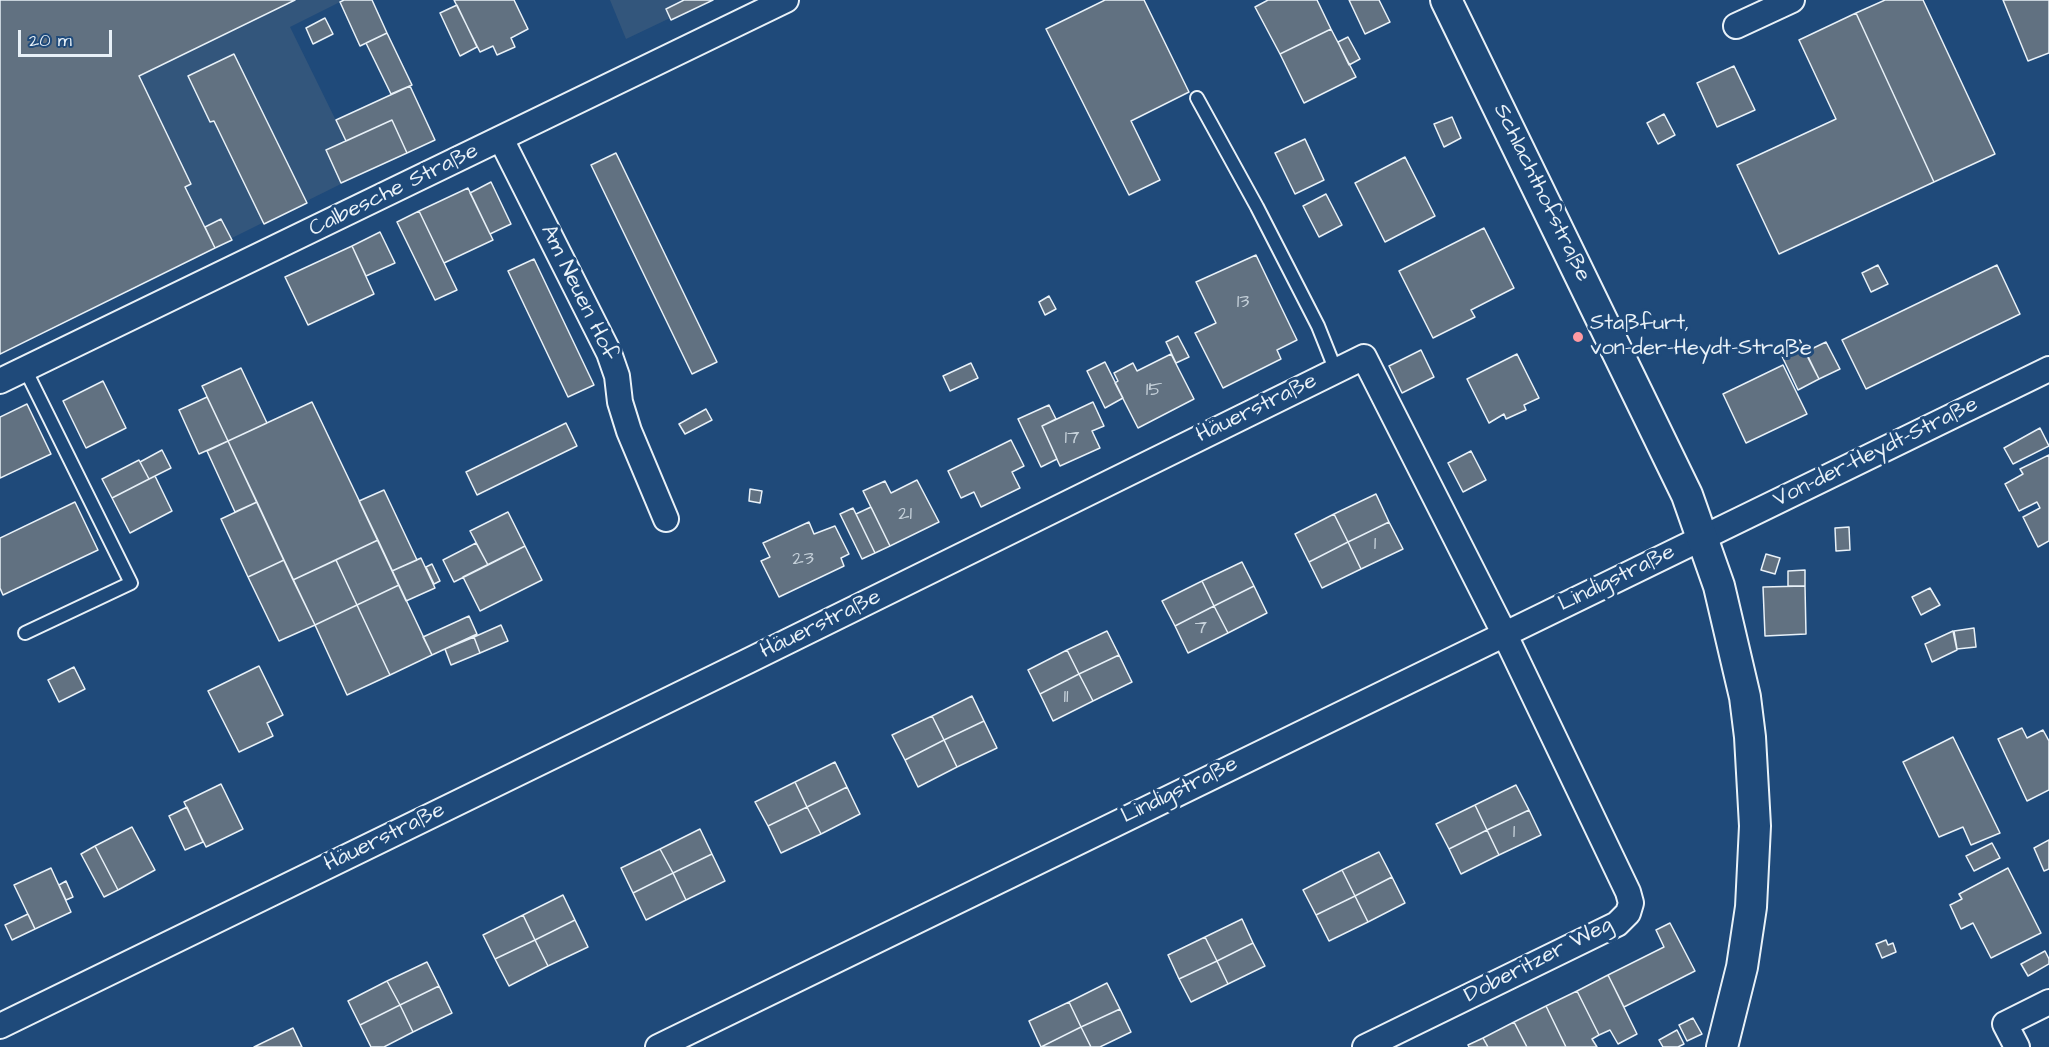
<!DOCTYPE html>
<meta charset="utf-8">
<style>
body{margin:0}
#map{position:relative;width:2049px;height:1047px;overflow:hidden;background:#1f4a7a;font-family:"Architects Daughter",sans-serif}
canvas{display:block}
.scale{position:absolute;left:18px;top:30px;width:94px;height:27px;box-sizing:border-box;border:3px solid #e8f1f8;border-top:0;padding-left:8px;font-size:18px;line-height:21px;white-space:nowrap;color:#e8f1f8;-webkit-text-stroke:4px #1f4a7a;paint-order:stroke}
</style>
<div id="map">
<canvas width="2049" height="1047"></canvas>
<div class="scale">20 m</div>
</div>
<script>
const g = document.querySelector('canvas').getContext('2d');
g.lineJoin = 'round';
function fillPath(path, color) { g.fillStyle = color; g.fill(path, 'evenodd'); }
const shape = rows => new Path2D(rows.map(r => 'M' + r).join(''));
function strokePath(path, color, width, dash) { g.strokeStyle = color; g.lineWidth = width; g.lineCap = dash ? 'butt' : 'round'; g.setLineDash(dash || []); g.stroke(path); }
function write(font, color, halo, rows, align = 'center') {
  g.font = font + ' "Architects Daughter",sans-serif'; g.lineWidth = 6; g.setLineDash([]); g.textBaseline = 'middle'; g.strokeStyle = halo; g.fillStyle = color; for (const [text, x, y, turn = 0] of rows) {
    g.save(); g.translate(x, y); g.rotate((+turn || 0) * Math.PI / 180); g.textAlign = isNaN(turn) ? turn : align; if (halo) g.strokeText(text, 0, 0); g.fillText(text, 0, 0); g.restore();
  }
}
fillPath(shape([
 [0,0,344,0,290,27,346,141,357,176,0,353],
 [610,0,708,0,626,39]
]), '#33567c');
const building = shape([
 [0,0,295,0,139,76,191,184,185,187,215,248,0,354,0,0],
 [344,0,372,0,387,33,360,46,340,2,344,0],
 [454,0,514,0,528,29,511,38,515,47,497,55,493,46,480,52,454,0],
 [684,0,713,0,671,20,666,9,684,0],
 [1105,0,1144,0,1189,92,1131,121,1160,180,1129,195,1046,29,1105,0],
 [1268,0,1317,0,1331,29,1280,54,1255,7,1268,0],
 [1349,0,1379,0,1390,22,1365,34,1349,0],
 [1885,0,1923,0,1995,154,1934,182,1856,13,1885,0],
 [2003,0,2049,0,2049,53,2028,61,2003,0],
 [457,5,477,47,460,56,440,13,457,5],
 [1856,13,1934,182,1779,254,1737,165,1836,119,1799,40,1856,13],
 [325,18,333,34,313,44,306,28,325,18],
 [1331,29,1356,77,1304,103,1280,54,1331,29],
 [387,33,412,85,391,94,366,43,387,33],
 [1348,37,1360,59,1349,65,1338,42,1348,37],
 [234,54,307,203,264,224,214,121,210,122,188,76,234,54],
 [1734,66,1755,110,1717,127,1697,83,1734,66],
 [410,86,435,140,407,153,392,120,346,141,336,120,410,86],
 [1664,114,1675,135,1658,144,1647,123,1664,114],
 [1452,117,1461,138,1444,147,1434,124,1452,117],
 [392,120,407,153,341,183,326,150,392,120],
 [1305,139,1324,180,1295,194,1275,153,1305,139],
 [616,153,717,362,692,374,591,165,616,153],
 [1405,157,1435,216,1385,242,1355,183,1405,157],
 [491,182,511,224,490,234,470,193,491,182],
 [468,188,493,240,444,263,419,211,468,188],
 [1326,194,1342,225,1319,237,1303,206,1326,194],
 [419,211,457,290,435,300,397,222,419,211],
 [221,219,232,240,215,248,205,227,221,219],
 [1484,228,1514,288,1471,310,1475,317,1433,338,1399,271,1484,228],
 [380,232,395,263,366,276,352,246,380,232],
 [352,246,374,294,308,325,285,277,352,246],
 [1256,255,1297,340,1277,350,1281,359,1223,388,1195,333,1216,323,1196,282,1256,255],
 [534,259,594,385,568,397,508,271,534,259],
 [1878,265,1888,284,1871,292,1862,273,1878,265],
 [1997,265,2020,314,1866,389,1842,340,1997,265],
 [1049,296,1056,309,1045,315,1039,302,1049,296],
 [1178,336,1189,357,1176,363,1166,342,1178,336],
 [1800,340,1819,379,1798,390,1779,350,1800,340],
 [1826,342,1840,369,1819,379,1805,352,1826,342],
 [1421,350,1434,377,1402,393,1389,366,1421,350],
 [1171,354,1194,399,1138,428,1115,383,1118,381,1114,373,1133,363,1137,371,1171,354],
 [1517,354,1539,398,1524,405,1526,410,1506,419,1504,414,1489,423,1467,379,1517,354],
 [1105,362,1123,398,1105,408,1087,371,1105,362],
 [971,363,978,378,950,391,943,376,971,363],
 [1783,365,1807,414,1746,443,1723,394,1783,365],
 [241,368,267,423,228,441,202,386,241,368],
 [103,381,126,428,86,448,63,401,103,381],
 [207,397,228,441,199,454,179,410,207,397],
 [312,402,378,540,293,580,228,441,312,402],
 [1093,402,1104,426,1092,431,1100,448,1060,466,1042,426,1093,402],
 [27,404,51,454,0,478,0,417,27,404],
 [1049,405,1056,419,1042,426,1057,459,1041,467,1018,419,1049,405],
 [706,409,712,420,685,434,679,424,706,409],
 [566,423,577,446,477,495,466,472,566,423],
 [2040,428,2049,446,2013,464,2004,448,2040,428],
 [1011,440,1024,466,1012,472,1020,488,981,507,974,492,961,498,948,471,1011,440],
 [228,441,257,502,235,512,207,451,228,441],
 [162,450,171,468,149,479,140,462,162,450],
 [1471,451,1486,480,1463,492,1448,463,1471,451],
 [2049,455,2049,541,2038,547,2023,517,2040,508,2037,502,2019,511,2005,484,2023,474,2020,469,2049,455],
 [139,460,149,479,112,498,102,479,139,460],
 [155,476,172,511,130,533,112,498,155,476],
 [917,480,939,522,890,546,863,491,885,481,891,493,917,480],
 [750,489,762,491,760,503,749,501,750,489],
 [384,490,417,560,392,571,359,501,384,490],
 [1376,494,1389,522,1348,542,1334,514,1376,494],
 [75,502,98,550,3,595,0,588,0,538,75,502],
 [257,502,284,560,248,577,221,519,257,502],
 [871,507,890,546,875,553,856,514,871,507],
 [853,508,875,553,862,559,840,514,853,508],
 [508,512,525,546,488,565,470,531,508,512],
 [1334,514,1348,542,1309,562,1295,534,1334,514],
 [809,522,814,534,835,526,849,554,841,558,844,566,779,597,761,561,770,557,763,543,809,522],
 [1389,522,1403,549,1361,569,1348,542,1389,522],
 [1849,527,1850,550,1836,551,1835,528,1849,527],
 [378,540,399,585,357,605,336,560,378,540],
 [1348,542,1361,569,1322,588,1309,562,1348,542],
 [476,543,488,565,454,582,443,560,476,543],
 [525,546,542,580,480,611,463,577,525,546],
 [1766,554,1780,558,1775,574,1761,570,1766,554],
 [421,558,435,588,406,601,392,571,421,558],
 [284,560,315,625,279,641,248,577,284,560],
 [336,560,357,605,315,625,293,580,336,560],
 [1242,562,1254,586,1214,606,1202,581,1242,562],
 [432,564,440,581,434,584,426,567,432,564],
 [1805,570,1805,586,1788,586,1788,571,1805,570],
 [1202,581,1214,606,1175,626,1162,601,1202,581],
 [399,585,432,655,390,675,357,605,399,585],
 [1254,586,1267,613,1228,633,1214,606,1254,586],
 [1805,586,1806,634,1765,636,1763,587,1805,586],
 [1930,588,1940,605,1921,615,1912,597,1930,588],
 [357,605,390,675,347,695,315,625,357,605],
 [1214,606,1228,633,1188,653,1175,626,1214,606],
 [469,616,477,634,432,655,423,637,469,616],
 [501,625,508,641,480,653,474,637,501,625],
 [1974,628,1976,647,1957,649,1954,631,1974,628],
 [1107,631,1119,655,1079,674,1067,650,1107,631],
 [1953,631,1957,650,1932,662,1925,644,1953,631],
 [474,637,480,653,451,665,445,649,474,637],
 [1067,650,1079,674,1040,694,1028,670,1067,650],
 [1119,655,1132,682,1093,701,1079,674,1119,655],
 [259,666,283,715,267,723,273,736,239,752,208,691,259,666],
 [74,667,85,689,59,702,48,680,74,667],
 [1079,674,1093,701,1053,721,1040,694,1079,674],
 [972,696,984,721,944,740,932,716,972,696],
 [932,716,944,740,905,760,892,735,932,716],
 [984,721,997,748,957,767,944,740,984,721],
 [2022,728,2027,738,2043,730,2049,741,2049,790,2027,801,1998,739,2022,728],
 [1953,737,2000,833,1971,845,1963,827,1939,837,1903,762,1953,737],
 [944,740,957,767,918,787,905,760,944,740],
 [835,762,847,787,807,807,795,782,835,762],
 [795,782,807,807,768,826,755,802,795,782],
 [221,784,243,829,206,847,184,802,221,784],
 [1516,785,1529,810,1487,830,1475,805,1516,785],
 [847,787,860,814,821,834,807,807,847,787],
 [1475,805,1487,830,1449,849,1436,824,1475,805],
 [187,807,203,842,185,850,169,816,187,807],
 [807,807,821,834,781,853,768,826,807,807],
 [1529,810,1541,835,1499,855,1487,830,1529,810],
 [132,827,155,870,118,890,95,846,132,827],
 [700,829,712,854,673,873,660,849,700,829],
 [1487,830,1499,855,1461,874,1449,849,1487,830],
 [2049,840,2049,869,2044,871,2034,848,2049,840],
 [1992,843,2000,858,1974,871,1966,856,1992,843],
 [95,846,118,890,104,897,81,854,95,846],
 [660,849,673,873,633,893,621,868,660,849],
 [1379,852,1392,877,1355,896,1342,870,1379,852],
 [712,854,725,881,686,900,673,873,712,854],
 [51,868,71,912,35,929,14,885,51,868],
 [2008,868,2041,933,1991,958,1973,923,1961,929,1950,905,1962,899,1959,894,2008,868],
 [1342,870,1355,896,1316,915,1303,890,1342,870],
 [673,873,686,900,646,920,633,893,673,873],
 [1392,877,1405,903,1368,922,1355,896,1392,877],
 [66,881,73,897,66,900,59,885,66,881],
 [563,895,575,920,535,940,523,915,563,895],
 [1355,896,1368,922,1329,941,1316,915,1355,896],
 [28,914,35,929,12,940,5,925,28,914],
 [523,915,535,940,495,959,483,935,523,915],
 [1242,919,1253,943,1217,961,1205,937,1242,919],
 [575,920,588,947,548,966,535,940,575,920],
 [1670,923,1695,971,1624,1007,1608,975,1664,947,1656,930,1670,923],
 [1205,937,1217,961,1179,979,1168,955,1205,937],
 [535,940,548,966,509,986,495,959,535,940],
 [1886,940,1888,945,1893,943,1896,952,1882,958,1876,944,1886,940],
 [1253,943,1265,966,1228,984,1217,961,1253,943],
 [2045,951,2049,959,2049,964,2028,976,2021,964,2045,951],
 [1217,961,1228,984,1191,1002,1179,979,1217,961],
 [427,962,439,986,400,1005,387,981,427,962],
 [1608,975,1637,1034,1618,1044,1610,1030,1599,1035,1577,991,1608,975],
 [387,981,400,1005,360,1025,348,1001,387,981],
 [1107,983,1120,1009,1081,1027,1069,1002,1107,983],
 [439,986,452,1013,413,1032,400,1005,439,986],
 [1577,991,1599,1035,1592,1039,1597,1047,1566,1047,1546,1006,1577,991],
 [1069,1002,1081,1027,1041,1047,1029,1021,1069,1002],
 [400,1005,413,1032,384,1047,371,1047,360,1025,400,1005],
 [1546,1006,1566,1047,1527,1047,1514,1022,1546,1006],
 [1120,1009,1131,1032,1100,1047,1091,1047,1081,1027,1120,1009],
 [1693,1018,1702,1034,1687,1041,1679,1025,1693,1018],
 [1514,1022,1527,1047,1488,1047,1483,1038,1514,1022],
 [1081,1027,1091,1047,1041,1047,1081,1027],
 [293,1028,302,1047,254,1047,293,1028],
 [1677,1030,1684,1044,1678,1047,1663,1047,1659,1040,1677,1030],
 [1483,1038,1488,1047,1469,1047,1468,1045,1483,1038]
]);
fillPath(building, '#617181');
strokePath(building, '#e8f1f8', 1.5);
const service = shape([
 [1197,98,1257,207,1318,326,1336,371],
 [25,369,131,583,25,633]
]);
const minor = shape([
 [1736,26,1792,0],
 [501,139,609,353,617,376,620,402,629,431,666,519],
 [0,381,786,0],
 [0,1026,748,661,1364,357,1504,633,1628,892,1631,903,1628,913,1617,924,1365,1047],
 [658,1047,2049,369],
 [2017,1047,2005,1024,2049,1002]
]);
const tertiary = shape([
 [1446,0,1687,495,1719,586,1745,697,1750,737,1755,826,1751,907,1742,967,1722,1047]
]);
strokePath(service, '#e8f1f8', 16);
strokePath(minor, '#e8f1f8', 28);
strokePath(tertiary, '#e8f1f8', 34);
strokePath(service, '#1f4a7a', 12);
strokePath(minor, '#1f4a7a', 24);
strokePath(tertiary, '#1f4a7a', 30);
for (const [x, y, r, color] of [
 [1578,337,6,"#ff9aa2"]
]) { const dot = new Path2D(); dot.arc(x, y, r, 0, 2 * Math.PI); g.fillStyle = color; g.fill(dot); strokePath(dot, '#1f4a7a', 2); }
write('20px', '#c6d1da', null, [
 ["13",1243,303],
 ["15",1154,391],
 ["17",1072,439],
 ["21",905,515],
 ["1",1375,545],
 ["23",803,560],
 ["7",1201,629],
 ["11",1066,698],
 ["1",1514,833]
]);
write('22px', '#e8f1f8', '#1f4a7a', [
 ["Calbesche Straße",394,191,-26],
 ["Schlachthofstraße",1541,193,64],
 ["Am Neuen Hof",578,293,64],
 ["Häuerstraße",1257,409,-26],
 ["Von-der-Heydt-Straße",1876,453,-26],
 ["Lindigstraße",1617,579,-26],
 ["Häuerstraße",821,625,-26],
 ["Lindigstraße",1180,791,-26],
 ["Häuerstraße",385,838,-26],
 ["Doberitzer Weg",1539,961,-27]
]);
write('22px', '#e8f1f8', '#1f4a7a', [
 ["Staßfurt,",1590,324],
 ["von-der-Heydt-Straße",1590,349]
], 'left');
</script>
